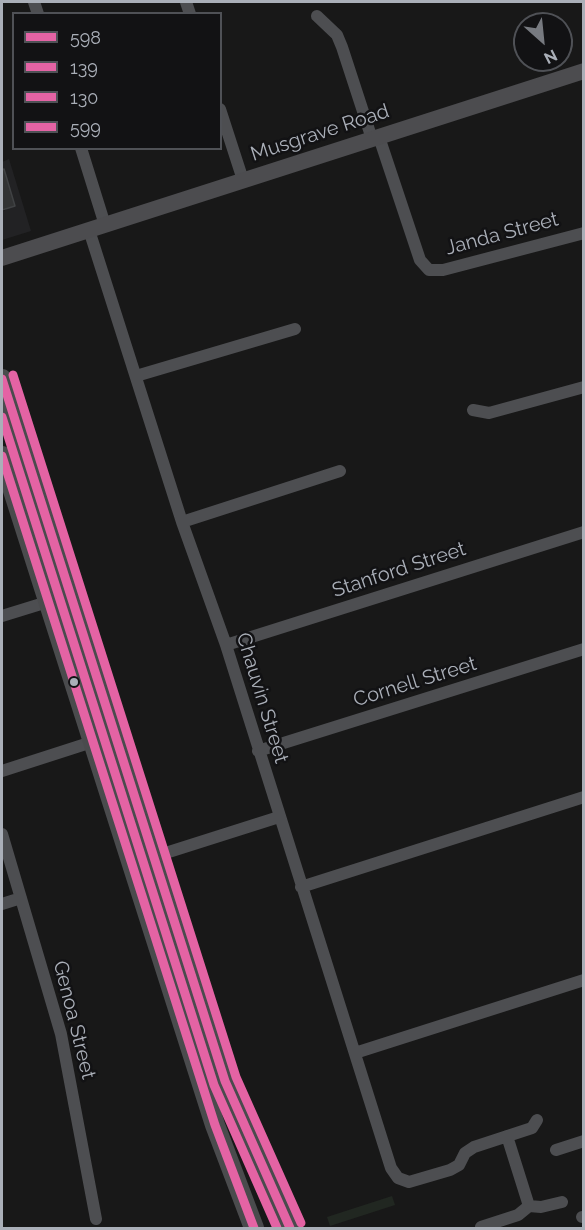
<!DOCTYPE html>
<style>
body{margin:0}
#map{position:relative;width:585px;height:1230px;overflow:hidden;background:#181818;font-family:Raleway,sans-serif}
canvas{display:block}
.frame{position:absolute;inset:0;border:3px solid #aaafb8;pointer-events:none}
.legend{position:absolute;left:12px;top:12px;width:210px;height:138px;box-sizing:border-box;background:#121214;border:2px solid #4f5156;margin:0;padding:8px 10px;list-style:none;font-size:18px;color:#aaafb8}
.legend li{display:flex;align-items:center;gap:12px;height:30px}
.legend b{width:30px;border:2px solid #4f5156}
.north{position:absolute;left:513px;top:12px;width:60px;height:60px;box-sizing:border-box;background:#121214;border:2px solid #4f5156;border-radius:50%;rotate:153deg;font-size:16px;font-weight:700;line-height:24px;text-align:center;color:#aaafb8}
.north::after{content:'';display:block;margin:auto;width:21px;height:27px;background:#777a80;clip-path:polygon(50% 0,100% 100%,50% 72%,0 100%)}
</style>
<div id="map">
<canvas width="585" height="1230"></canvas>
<div class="frame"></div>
<ul class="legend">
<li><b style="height:8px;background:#e463a4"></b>598</li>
<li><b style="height:8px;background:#e463a4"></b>139</li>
<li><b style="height:8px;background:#e463a4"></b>130</li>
<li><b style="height:8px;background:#e463a4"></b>599</li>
</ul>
<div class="north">N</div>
</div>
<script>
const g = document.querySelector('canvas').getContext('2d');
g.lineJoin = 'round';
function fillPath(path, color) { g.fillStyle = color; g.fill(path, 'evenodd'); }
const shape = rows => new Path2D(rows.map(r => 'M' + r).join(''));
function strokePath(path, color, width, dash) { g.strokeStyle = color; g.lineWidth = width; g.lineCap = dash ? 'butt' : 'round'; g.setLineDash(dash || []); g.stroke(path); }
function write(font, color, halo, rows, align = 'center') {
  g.font = font + ' Raleway,sans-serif'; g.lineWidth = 5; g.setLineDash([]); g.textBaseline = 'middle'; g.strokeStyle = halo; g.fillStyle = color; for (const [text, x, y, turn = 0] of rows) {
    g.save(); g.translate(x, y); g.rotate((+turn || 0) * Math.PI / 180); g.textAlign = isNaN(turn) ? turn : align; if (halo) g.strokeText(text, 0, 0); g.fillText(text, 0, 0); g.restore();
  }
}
fillPath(shape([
 [9,159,31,231,2,240,2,162]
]), '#222224');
fillPath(shape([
 [392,1196,395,1205,330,1226,327,1217]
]), '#212721');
fillPath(shape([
 [2,168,13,205,2,212]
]), '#0007');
const building = shape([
 [4,169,15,206,2,210,2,170,4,169]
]);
fillPath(building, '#323334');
strokePath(building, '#404244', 1.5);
strokePath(shape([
 [34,2,38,14],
 [186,2,190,14],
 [317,16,337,35,342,47,372,139],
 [220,109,243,180],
 [379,137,420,260,429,270,443,270,584,233],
 [81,148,105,225],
 [89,230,182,522,226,645,391,1168,398,1178,409,1182,450,1170,459,1165,465,1153,474,1147,532,1128,537,1120],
 [136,376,295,329],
 [473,410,489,413,584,387],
 [182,522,340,471],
 [2,616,70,595],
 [226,645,584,532],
 [258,751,584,649],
 [2,771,92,742],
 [2,834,61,1034,96,1219],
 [131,864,279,817],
 [301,887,584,797],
 [2,904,21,898],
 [355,1053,584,980],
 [507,1136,529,1206],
 [556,1150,584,1141],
 [582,1217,584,1217],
 [481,1227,518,1215,529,1206,541,1207,562,1202]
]), '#4d4e51', 12);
strokePath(shape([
 [2,258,584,71]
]), '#4c4c4f', 16);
strokePath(shape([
 [2,379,225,1081,290,1228],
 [2,456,215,1125,254,1228]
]), '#4a4b4d', 20);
strokePath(shape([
 [2,379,225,1081,290,1228]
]), '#e463a4', 9);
strokePath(shape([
 [2,417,214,1085,277,1228]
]), '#e463a4', 9);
strokePath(shape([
 [13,375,236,1077,301,1223]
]), '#e463a4', 9);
strokePath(shape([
 [2,456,215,1125,254,1228]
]), '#e463a4', 9);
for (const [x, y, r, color] of [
 [74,682,5,"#aaafb8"]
]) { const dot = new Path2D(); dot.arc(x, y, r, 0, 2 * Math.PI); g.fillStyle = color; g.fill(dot); strokePath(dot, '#121214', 2); }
write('20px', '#aaafb8', '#121214', [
 ["Musgrave Road",320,133,-18],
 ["Janda Street",502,234,-15],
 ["Stanford Street",399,570,-18],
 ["Cornell Street",415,682,-17],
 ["Chauvin Street",262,698,73],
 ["Genoa Street",74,1020,76]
]);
</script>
